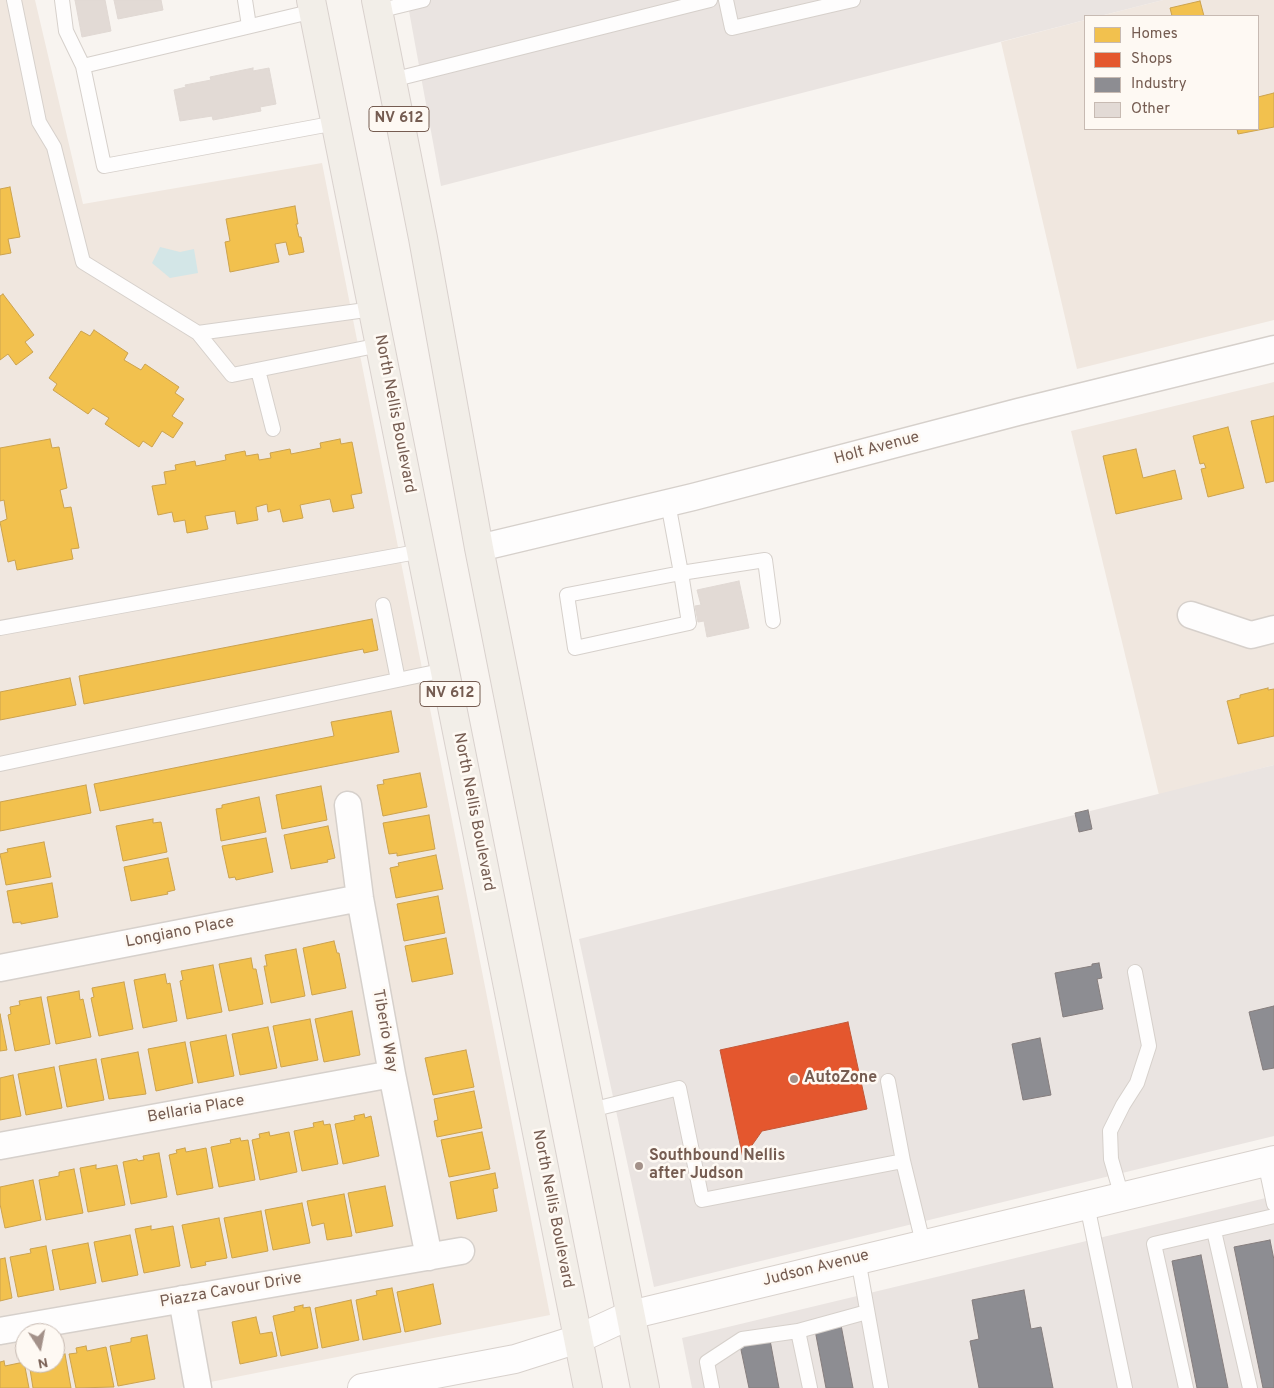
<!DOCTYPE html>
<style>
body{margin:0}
#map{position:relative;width:1274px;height:1388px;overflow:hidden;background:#f8f4f0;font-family:Overpass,sans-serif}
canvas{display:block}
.legend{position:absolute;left:1084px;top:15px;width:175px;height:115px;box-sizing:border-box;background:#fef9f3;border:1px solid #c7bab2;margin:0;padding:6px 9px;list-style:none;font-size:15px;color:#755c51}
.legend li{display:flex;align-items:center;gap:10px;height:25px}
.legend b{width:25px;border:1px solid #c7bab2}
.north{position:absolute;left:15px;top:1323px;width:50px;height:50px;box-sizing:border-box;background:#fef9f3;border:1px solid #c7bab2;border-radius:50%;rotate:169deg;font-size:14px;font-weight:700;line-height:20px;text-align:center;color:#755c51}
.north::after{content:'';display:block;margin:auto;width:18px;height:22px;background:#a39189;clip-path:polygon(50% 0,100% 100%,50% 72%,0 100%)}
</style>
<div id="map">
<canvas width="1274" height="1388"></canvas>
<ul class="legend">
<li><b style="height:14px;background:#f2c14e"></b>Homes</li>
<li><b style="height:14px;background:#e4572e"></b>Shops</li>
<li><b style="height:14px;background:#8d8d92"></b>Industry</li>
<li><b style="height:14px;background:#e2dad5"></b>Other</li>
</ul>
<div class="north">N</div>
</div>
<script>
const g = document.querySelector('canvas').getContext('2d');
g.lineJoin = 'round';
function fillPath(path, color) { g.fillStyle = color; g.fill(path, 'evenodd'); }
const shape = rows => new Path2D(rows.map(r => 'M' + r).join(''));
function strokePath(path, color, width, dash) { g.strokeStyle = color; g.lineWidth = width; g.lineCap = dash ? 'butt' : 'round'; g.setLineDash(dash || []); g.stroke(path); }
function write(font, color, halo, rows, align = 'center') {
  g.font = font + ' Overpass,sans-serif'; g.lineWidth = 5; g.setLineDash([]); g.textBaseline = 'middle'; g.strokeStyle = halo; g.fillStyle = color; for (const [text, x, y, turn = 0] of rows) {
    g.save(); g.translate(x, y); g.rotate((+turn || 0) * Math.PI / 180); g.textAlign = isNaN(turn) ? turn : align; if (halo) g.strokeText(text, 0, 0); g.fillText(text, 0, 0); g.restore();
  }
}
fillPath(shape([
 [0,0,35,0,83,204,322,163,550,1315,180,1388,0,1388],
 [25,1333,55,1333,55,1363,25,1363],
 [1163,0,1274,0,1274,320,1077,369,1001,42,1085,20,1085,129,1258,129,1258,16,1100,16],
 [1274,382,1274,765,1159,795,1071,431]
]), '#f0e7df');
fillPath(shape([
 [407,0,1163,0,1100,16,1085,16,1085,20,441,186],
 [1274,765,1274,1136,654,1287,579,939],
 [1274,1196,1274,1388,692,1388,682,1338]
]), '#eae4e1');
fillPath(shape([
 [160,247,180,252,194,249,198,273,170,278,152,263]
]), '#d3e6e7');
const homes = shape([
 [1200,1,1204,16,1172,16,1170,8,1200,1],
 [1274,93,1274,127,1238,134,1237,129,1258,129,1258,97,1274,93],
 [10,187,20,237,8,239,11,253,0,255,0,189,10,187],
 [295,206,298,224,296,224,299,237,301,237,304,252,289,255,286,242,275,244,279,262,230,272,225,242,230,241,226,219,295,206],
 [3,294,34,335,25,342,33,352,16,365,8,354,0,360,0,296,3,294],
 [94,330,128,353,124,360,141,370,145,364,179,387,175,393,184,399,172,416,183,423,173,438,162,431,152,447,143,441,139,447,105,424,109,418,93,408,88,414,53,390,57,384,49,378,81,331,90,336,94,330],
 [1274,416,1274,481,1266,483,1251,421,1274,416],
 [1228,427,1244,488,1208,497,1201,469,1206,468,1204,463,1200,464,1193,436,1228,427],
 [50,439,52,448,59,447,67,488,60,490,64,508,71,507,79,548,71,549,73,559,17,570,15,560,8,562,0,522,7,519,4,500,0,501,0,448,50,439],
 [340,439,341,444,352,442,362,493,351,495,354,508,333,512,330,499,300,505,303,518,283,522,280,509,268,512,267,504,256,507,258,520,237,524,235,511,205,516,208,529,187,533,185,520,174,522,172,512,158,515,152,486,166,484,164,472,176,470,175,465,195,461,196,466,226,460,225,455,245,451,246,456,258,454,259,460,271,458,270,453,290,449,291,454,321,448,320,443,340,439],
 [1136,449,1143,478,1175,470,1182,499,1116,514,1103,456,1136,449],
 [372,619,378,650,364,653,363,649,84,704,79,676,372,619],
 [70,678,76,705,0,720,0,692,70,678],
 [1268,688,1268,690,1274,689,1274,736,1238,744,1227,701,1240,698,1240,695,1268,688],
 [391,711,399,752,100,811,94,784,334,736,331,722,391,711],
 [420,773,427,807,383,816,377,785,384,784,383,780,420,773],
 [86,785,91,813,0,831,0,802,86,785],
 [321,786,327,820,282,829,276,795,321,786],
 [259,797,266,832,221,841,216,809,222,808,222,805,259,797],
 [429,815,435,849,397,856,397,853,389,854,383,823,429,815],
 [153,819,153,823,161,822,167,852,123,861,116,826,153,819],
 [328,826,335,858,327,860,328,862,291,869,284,835,328,826],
 [266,838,273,872,236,880,235,877,229,878,222,846,266,838],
 [44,842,51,877,6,885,0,854,8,852,7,849,44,842],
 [436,855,443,889,396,898,390,868,399,866,398,863,436,855],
 [168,858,175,890,167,892,168,894,131,901,124,867,168,858],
 [52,883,58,917,21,924,21,922,13,923,7,891,52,883],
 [438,896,445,933,404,941,397,904,438,896],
 [446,938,453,974,412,982,405,946,446,938],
 [334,941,337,953,339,953,346,988,312,995,303,948,334,941],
 [296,949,305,996,271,1003,264,966,267,966,265,955,296,949],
 [251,958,253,969,256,969,263,1004,229,1011,219,964,251,958],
 [213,965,222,1012,187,1019,180,981,183,980,181,971,213,965],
 [165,974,167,984,170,983,177,1021,143,1028,134,980,165,974],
 [124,982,133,1029,99,1036,91,998,94,997,92,988,124,982],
 [79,991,80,1000,83,999,91,1037,56,1044,47,997,79,991],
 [41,997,50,1044,15,1051,8,1015,11,1014,10,1007,20,1005,19,1001,41,997],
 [352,1011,360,1055,324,1062,315,1019,352,1011],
 [0,1014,7,1050,0,1051,0,1014],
 [310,1019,318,1060,281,1067,273,1026,310,1019],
 [268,1027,277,1068,240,1075,232,1034,268,1027],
 [226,1035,234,1076,198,1083,190,1042,226,1035],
 [185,1042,193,1083,156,1091,148,1049,185,1042],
 [466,1050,474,1087,433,1095,425,1058,466,1050],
 [138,1052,146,1094,109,1099,101,1059,138,1052],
 [96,1059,104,1100,67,1107,59,1066,96,1059],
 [54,1067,62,1108,26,1115,18,1074,54,1067],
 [13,1075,21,1116,0,1120,0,1078,13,1075],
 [474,1091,482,1128,437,1137,434,1121,438,1120,434,1099,474,1091],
 [364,1114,365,1118,371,1116,379,1156,343,1164,335,1124,355,1120,354,1116,364,1114],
 [323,1121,324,1125,330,1124,338,1164,302,1171,294,1131,314,1127,313,1123,323,1121],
 [269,1132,270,1136,289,1132,297,1172,260,1180,252,1140,260,1138,259,1134,269,1132],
 [482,1132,490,1169,449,1177,441,1140,482,1132],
 [240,1138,241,1141,248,1140,255,1180,219,1187,211,1147,231,1143,230,1140,240,1138],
 [185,1148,186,1152,206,1148,213,1188,177,1195,169,1155,177,1153,176,1150,185,1148],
 [159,1153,167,1197,131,1204,123,1162,137,1159,138,1161,144,1160,143,1156,159,1153],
 [96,1165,96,1169,117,1165,125,1205,88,1212,80,1168,96,1165],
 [74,1169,83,1213,46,1220,39,1180,59,1176,59,1172,74,1169],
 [495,1173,498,1188,493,1189,497,1211,457,1219,450,1182,495,1173],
 [33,1180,41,1220,5,1228,0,1204,0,1187,33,1180],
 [385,1186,393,1226,356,1233,348,1193,385,1186],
 [344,1194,352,1236,327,1240,324,1223,312,1226,307,1201,344,1194],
 [302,1203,310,1243,273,1250,265,1210,302,1203],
 [261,1211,268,1251,232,1258,224,1218,261,1211],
 [219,1218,227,1258,205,1262,206,1265,191,1268,182,1225,219,1218],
 [151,1226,151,1230,173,1226,180,1266,144,1273,135,1229,151,1226],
 [130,1235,138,1275,102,1282,94,1242,130,1235],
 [88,1243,96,1283,60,1290,52,1250,88,1243],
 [46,1246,54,1290,18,1297,10,1257,31,1253,30,1249,46,1246],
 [5,1258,12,1298,0,1301,0,1259,5,1258],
 [433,1284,441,1324,405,1332,397,1292,433,1284],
 [392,1288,401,1332,363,1340,356,1300,377,1295,376,1291,392,1288],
 [351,1300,359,1340,322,1348,315,1308,351,1300],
 [303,1305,303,1308,310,1307,318,1348,281,1356,273,1316,295,1311,294,1307,303,1305],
 [256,1317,260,1334,272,1332,277,1356,240,1364,232,1322,256,1317],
 [147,1335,155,1379,118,1386,110,1346,131,1342,131,1338,147,1335],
 [86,1346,87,1351,106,1347,114,1387,76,1388,69,1354,77,1353,76,1348,86,1346],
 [65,1354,71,1388,33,1388,29,1363,55,1363,55,1356,65,1354],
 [4,1361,5,1366,24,1362,29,1388,0,1388,0,1362,4,1361]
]);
fillPath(homes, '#f2c14e');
strokePath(homes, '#cca34f', 1);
const shops = shape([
 [848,1022,867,1109,762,1131,743,1158,720,1050,848,1022]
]);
fillPath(shops, '#e4572e');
strokePath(shops, '#c35838', 1);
const industry = shape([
 [1088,810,1092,829,1079,832,1075,813,1088,810],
 [1099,963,1102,978,1097,979,1103,1009,1063,1017,1055,973,1092,966,1092,964,1099,963],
 [1274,1006,1274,1068,1263,1070,1249,1012,1274,1006],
 [1040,1038,1051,1095,1023,1100,1012,1044,1040,1038],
 [1270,1240,1274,1260,1274,1388,1263,1388,1234,1247,1270,1240],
 [1201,1255,1228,1388,1197,1388,1172,1261,1201,1255],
 [1024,1290,1031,1329,1041,1327,1053,1388,979,1388,970,1341,979,1339,972,1300,1024,1290],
 [841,1325,853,1388,826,1388,815,1330,841,1325],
 [770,1340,779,1388,749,1388,740,1345,770,1340]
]);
fillPath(industry, '#8d8d92');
strokePath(industry, '#867e7e', 1);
const building = shape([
 [75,0,105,0,111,31,82,37,75,0],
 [114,0,161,0,163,10,118,19,114,0],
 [253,68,253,71,269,68,276,104,260,107,261,111,213,120,212,116,180,121,174,90,186,87,185,85,211,80,210,77,253,68],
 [739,581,749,628,707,637,704,621,698,622,695,606,701,605,697,590,739,581]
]);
fillPath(building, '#e2dad5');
strokePath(building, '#e0d8d3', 1);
const lane = shape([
 [14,0,39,122,54,147,83,262,198,333,373,309],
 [62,0,66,31,83,66],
 [245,0,249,26],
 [726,0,732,28,853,0],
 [314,11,83,66,104,166,336,123],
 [378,11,423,0],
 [392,80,710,0],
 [198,333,232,375,380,345],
 [258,370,273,429],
 [668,503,681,573,689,623,575,648,567,595,681,573,765,560,773,621],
 [383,605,398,680],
 [0,628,422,551],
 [0,764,445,670],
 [888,1081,903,1161],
 [591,1110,679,1088,702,1200,903,1161,923,1243],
 [1265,1162,1274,1204],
 [1122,1197,1111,1159,1110,1131,1123,1105,1137,1083,1149,1046,1135,972],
 [1087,1205,1125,1388],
 [1214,1231,1250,1388],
 [858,1259,881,1388],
 [798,1331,867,1312],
 [712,1388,707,1362,742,1339,798,1331,810,1388],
 [1186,1388,1154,1244,1274,1216]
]);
const street = shape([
 [479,548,693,497,1018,412,1274,349],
 [1191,615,1251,635,1274,629],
 [348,805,360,898,392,1074,429,1257],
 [0,968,360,898],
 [0,1146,392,1074],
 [182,1299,198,1388],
 [0,1331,461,1251]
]);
const secondary = shape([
 [362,1388,515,1359,578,1339,630,1315,1274,1160]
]);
const primary = shape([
 [311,0,588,1388],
 [376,0,423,238,479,548,645,1388]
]);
strokePath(lane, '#d6d0cb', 16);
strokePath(street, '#d6d0cb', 29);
strokePath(secondary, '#d8d1cc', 30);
strokePath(primary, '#d9d1cd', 30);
strokePath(lane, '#fefdfd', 14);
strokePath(street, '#fefdfd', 26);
strokePath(secondary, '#fefdfd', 28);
strokePath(primary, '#f2eee8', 28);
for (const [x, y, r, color] of [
 [794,1079,5,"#a39189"],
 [639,1166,5,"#a39189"]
]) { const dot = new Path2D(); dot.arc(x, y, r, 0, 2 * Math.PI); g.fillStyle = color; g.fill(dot); strokePath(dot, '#fef9f3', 2); }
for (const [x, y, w] of [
 [399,119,60],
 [450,694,60]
]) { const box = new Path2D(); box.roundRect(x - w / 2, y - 12.5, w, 25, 4); g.fillStyle = '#fef9f3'; g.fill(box); strokePath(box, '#755c51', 1); }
write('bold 15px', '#755c51', null, [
 ["NV 612",399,119],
 ["NV 612",450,694]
]);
write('16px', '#755c51', '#fef9f3', [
 ["North Nellis Boulevard",394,414,79],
 ["Holt Avenue",877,449,-15],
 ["North Nellis Boulevard",473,812,79],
 ["Longiano Place",180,933,-11],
 ["Tiberio Way",384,1031,80],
 ["Bellaria Place",196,1110,-10],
 ["North Nellis Boulevard",552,1209,79],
 ["Judson Avenue",816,1269,-14],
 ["Piazza Cavour Drive",231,1291,-10]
]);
write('bold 16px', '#755c51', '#fef9f3', [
 ["AutoZone",804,1079],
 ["Southbound Nellis",649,1157],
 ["after Judson",649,1175]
], 'left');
</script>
